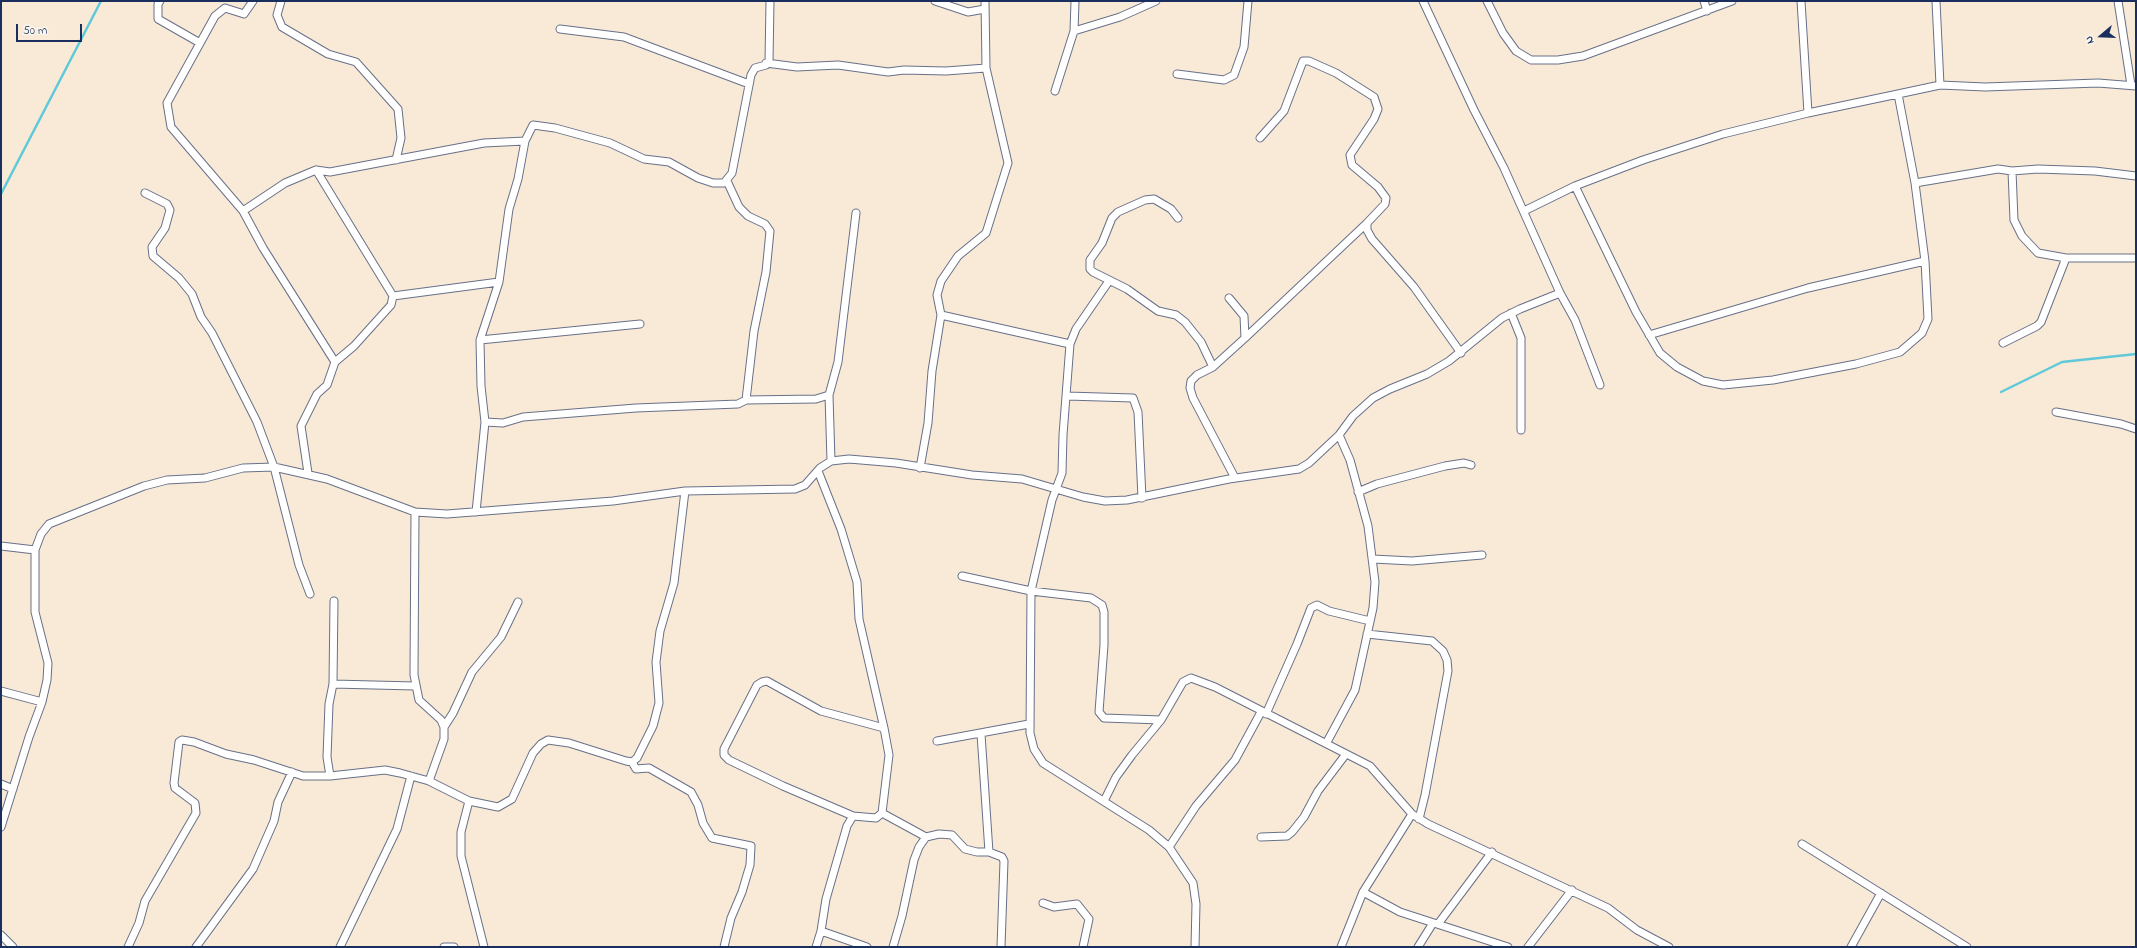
<!DOCTYPE html>
<style>
body{margin:0}
#map{position:relative;width:2137px;height:948px;overflow:hidden;background:#f8ead7;font-family:"Indie Flower",sans-serif}
canvas{display:block}
.frame{position:absolute;inset:0;border:2px solid #1b2f5e;pointer-events:none}
.north{position:absolute;left:2081px;top:16px;width:40px;height:40px;-webkit-text-stroke:3px #fbf7ec;paint-order:stroke;rotate:251deg;font-size:11px;font-weight:700;line-height:16px;text-align:center;color:#1b2f5e}
.north::after{content:'';display:block;margin:auto;width:14px;height:18px;background:#1b2f5e;clip-path:polygon(50% 0,100% 100%,50% 72%,0 100%)}
.scale{position:absolute;left:16px;top:24px;width:66px;height:18px;box-sizing:border-box;border:2px solid #1b2f5e;border-top:0;padding-left:5px;font-size:12px;line-height:14px;white-space:nowrap;color:#1b2f5e;-webkit-text-stroke:3px #fbf7ec;paint-order:stroke}
</style>
<div id="map">
<canvas width="2137" height="948"></canvas>
<div class="frame"></div>
<div class="north">N</div>
<div class="scale">50 m</div>
</div>
<script>
const g = document.querySelector('canvas').getContext('2d');
g.lineJoin = 'round';
const shape = rows => new Path2D(rows.map(r => 'M' + r).join(''));
function strokePath(path, color, width, dash) { g.strokeStyle = color; g.lineWidth = width; g.lineCap = dash ? 'butt' : 'round'; g.setLineDash(dash || []); g.stroke(path); }
strokePath(shape([
 [1,194,101,1],
 [2001,392,2062,362,2136,354]
]), '#5fc9d9', 2.5);
const minor = shape([
 [160,1,158,4,158,19,200,43],
 [253,1,244,14,225,8,215,16,167,103,171,127,243,211,263,248,335,362,327,385,317,394,301,426,308,473],
 [281,1,277,15,282,27,328,54,356,62,398,109,401,138,396,160],
 [935,1,968,12,985,9],
 [1423,1,1474,110,1504,168,1560,293,1575,320,1600,385],
 [1487,1,1503,33,1516,51,1531,60,1558,60,1583,56,1732,1],
 [1704,1,1707,11],
 [1801,1,1808,113],
 [1936,1,1940,85],
 [2118,1,2131,85],
 [560,29,624,37,749,84],
 [1074,31,1120,17,1156,1],
 [766,63,797,67,838,65,888,72,904,70,946,71,986,68],
 [1177,74,1224,80,1234,75,1244,47,1248,1],
 [1055,91,1074,31,1075,1],
 [1260,138,1284,111,1303,61,1309,61,1336,73,1374,97,1378,109,1374,119,1350,155,1352,165,1378,187,1386,198,1385,204,1367,223,1367,230,1372,239,1414,287,1461,353],
 [316,170,393,296,391,305,354,346,335,362],
 [2012,171,2014,220,2022,236,2038,253,2066,258,2136,258],
 [1915,183,1998,169,2012,171,2038,169,2095,171,2136,176],
 [1575,186,1636,312,1660,353,1677,367,1703,381,1723,385,1773,380,1856,364,1900,352,1922,333,1928,319,1925,261,1915,183,1898,94],
 [145,193,167,204,170,210,165,228,152,247,153,256,179,278,192,294,201,317,212,333,257,422,274,467,299,565,310,594],
 [243,211,285,183,316,170,330,172,484,143,525,141],
 [1524,211,1575,186,1643,160,1723,134,1808,113,1898,94,1940,85,1985,87,2098,83,2136,86],
 [1178,218,1171,209,1154,199,1145,200,1118,212,1112,218,1102,243,1090,260,1090,269,1093,272,1127,289,1158,311,1176,315,1185,322,1201,342,1213,367],
 [1109,281,1076,329,1070,344,1063,435,1062,473,1052,500,1031,591,1030,733,1034,749,1043,763,1149,830,1169,847,1193,883,1196,904,1195,947],
 [393,296,499,282],
 [1229,298,1244,316,1245,338,1213,367,1197,375,1191,381,1190,388,1193,398,1235,478],
 [1511,313,1521,338,1521,430],
 [941,315,1070,344],
 [1649,335,1808,288,1925,261],
 [1245,338,1367,223],
 [480,340,640,324],
 [2003,343,2037,326,2041,322,2066,258],
 [829,395,831,461],
 [1067,396,1133,398,1138,412,1142,498],
 [746,400,816,399,829,395,838,362,856,213],
 [2056,412,2121,424,2136,429],
 [485,422,503,423,523,417,636,408,738,404,746,400,754,331,766,272,770,231,765,224,748,216,739,207,727,181],
 [920,468,928,423,932,371,941,315,937,295,941,281,958,256,986,233,1008,163,986,68,985,1],
 [818,471,841,529,857,582,859,619,875,689,884,728,889,755,882,813,876,818,853,816,783,786,729,760,724,755,724,749,757,685,762,682,767,681,821,711,884,728],
 [1358,492,1377,484,1445,466,1464,463,1471,465],
 [415,512,414,675,419,700,441,720,444,727,444,739,429,781],
 [476,512,485,422,481,386,480,340,499,282,509,209,518,179,525,141,533,125,555,128,610,143,644,159,669,162,698,178,713,183,724,183,732,173,751,75,755,68,766,65,769,62,770,1],
 [1,546,35,550],
 [1373,559,1412,561,1482,555],
 [962,576,1031,591,1091,598,1102,605,1104,612,1104,645,1099,712,1104,718,1161,720],
 [1367,634,1432,641,1443,651,1447,660,1448,671,1425,795,1419,819],
 [333,684,415,686],
 [1,691,42,702],
 [1266,714,1297,644,1311,608,1317,605,1329,611,1370,621],
 [444,727,453,713,472,672,501,637,518,602],
 [937,741,1029,724],
 [1327,742,1355,690,1373,608,1375,582,1368,526,1350,460,1339,435],
 [632,762,636,769,649,768,691,792,698,805,703,823,712,838,751,846,750,865,742,892,731,918,724,947],
 [330,776,327,757,329,704,333,684,334,601],
 [1,784,13,789],
 [469,801,461,832,461,856,484,947],
 [1104,801,1116,777,1132,755,1161,720,1183,682,1191,678,1215,687,1370,766,1412,814,1428,824,1608,908,1637,930,1669,947],
 [882,813,926,837],
 [1,827,29,737,42,702,47,680,48,663,35,612,35,550,41,534,49,524,144,486,167,480,205,478,243,468,274,467,327,479,415,512,447,514,613,501,685,491,795,489,805,485,820,468,831,461,849,459,896,463,972,475,1022,479,1083,497,1105,501,1127,500,1229,479,1299,469,1309,463,1339,435,1353,416,1373,398,1390,389,1427,374,1449,361,1502,318,1520,309,1560,293],
 [1261,837,1287,836,1292,832,1304,817,1318,791,1346,754],
 [1802,844,1967,947],
 [1169,847,1196,806,1235,760,1261,712],
 [989,852,1002,857,1004,861,1001,947],
 [1363,892,1400,912,1508,947],
 [1043,903,1054,907,1077,904,1089,919,1083,947],
 [1438,924,1492,852],
 [821,931,867,947],
 [1,935,13,947],
 [128,947,139,923,145,901,196,813,195,803,175,788,174,783,179,742,182,740,194,742,226,754,254,760,303,776,330,776,385,770,400,773,429,781,469,801,498,807,512,799,533,753,541,744,548,740,569,743,626,761,632,762,637,758,653,726,659,703,656,662,660,631,674,583,685,491],
 [196,947,253,869,274,821,278,802,292,772],
 [340,947,397,829,411,776],
 [444,947,454,947],
 [816,947,821,931,826,899,847,826,853,816],
 [893,947,902,916,914,860,919,847,926,837,939,834,952,835,965,849,977,852,989,852,981,734],
 [1341,947,1363,892,1412,814],
 [1418,947,1433,923],
 [1528,947,1572,890],
 [1851,947,1881,893]
]);
strokePath(minor, '#687088', 9);
strokePath(minor, '#fff', 7);
</script>
